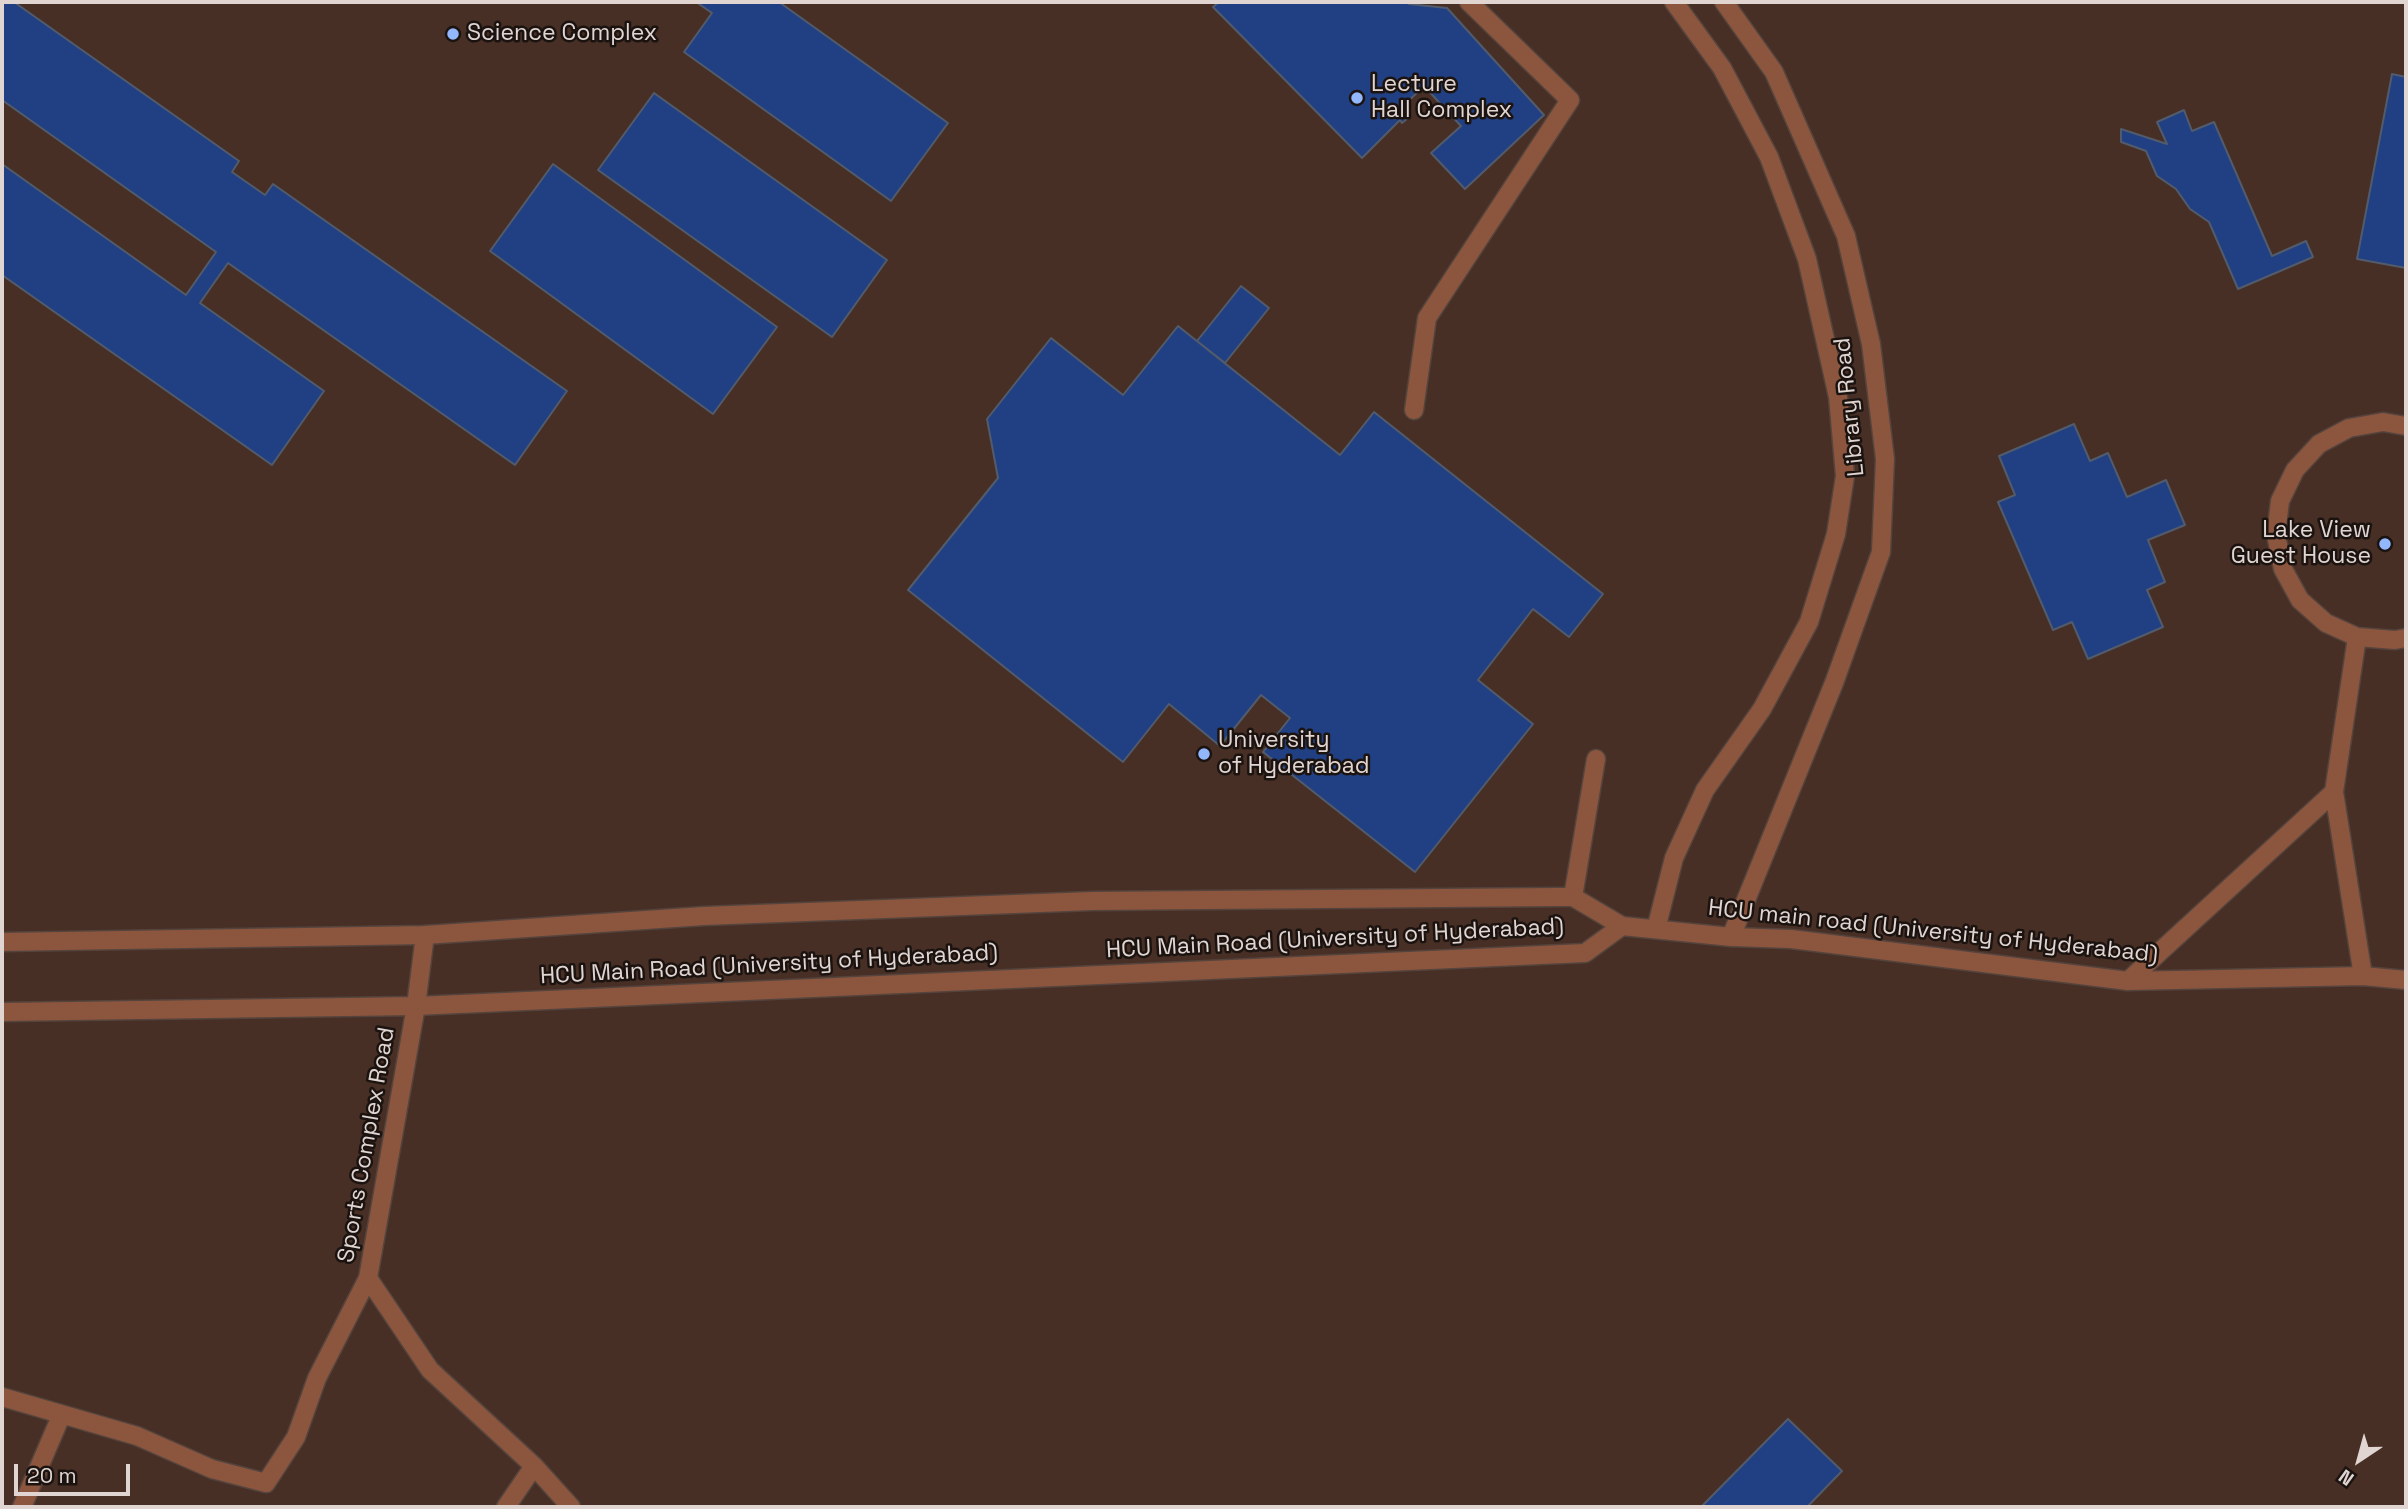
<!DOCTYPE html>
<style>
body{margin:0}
#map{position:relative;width:2408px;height:1509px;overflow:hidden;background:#392821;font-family:"Space Grotesk",sans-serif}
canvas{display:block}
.frame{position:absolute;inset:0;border:4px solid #e1d5d1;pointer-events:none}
.north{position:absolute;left:2324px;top:1425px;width:70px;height:70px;-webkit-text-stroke:5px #1b1310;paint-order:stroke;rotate:216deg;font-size:19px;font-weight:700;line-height:28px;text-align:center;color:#e1d5d1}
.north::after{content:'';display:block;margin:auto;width:24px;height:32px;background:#e1d5d1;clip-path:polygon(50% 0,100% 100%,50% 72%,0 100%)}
.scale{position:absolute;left:14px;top:1464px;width:116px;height:32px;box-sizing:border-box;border:4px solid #e1d5d1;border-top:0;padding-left:9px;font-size:21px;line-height:24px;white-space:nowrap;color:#e1d5d1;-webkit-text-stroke:5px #1b1310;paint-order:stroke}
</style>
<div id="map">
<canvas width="2408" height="1509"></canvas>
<div class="frame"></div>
<div class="north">N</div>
<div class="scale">20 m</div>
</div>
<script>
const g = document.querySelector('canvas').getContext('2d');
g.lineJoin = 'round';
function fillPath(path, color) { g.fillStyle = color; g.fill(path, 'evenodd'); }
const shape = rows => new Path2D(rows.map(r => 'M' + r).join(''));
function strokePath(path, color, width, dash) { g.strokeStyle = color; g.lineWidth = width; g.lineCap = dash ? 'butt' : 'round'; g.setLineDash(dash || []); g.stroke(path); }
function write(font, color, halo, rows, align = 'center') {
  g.font = font + ' "Space Grotesk",sans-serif'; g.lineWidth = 5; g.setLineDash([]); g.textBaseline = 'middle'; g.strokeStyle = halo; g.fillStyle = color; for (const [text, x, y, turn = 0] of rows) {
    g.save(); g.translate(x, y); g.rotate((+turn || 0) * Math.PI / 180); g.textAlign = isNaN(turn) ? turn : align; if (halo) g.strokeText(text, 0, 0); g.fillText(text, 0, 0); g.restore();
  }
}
fillPath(shape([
 [2,2,2406,2,2406,1507,2,1507]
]), '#472f25');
const building = shape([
 [2,2,14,2,239,161,232,172,265,195,273,184,567,391,515,465,228,263,200,303,324,391,272,465,2,275,2,164,186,295,216,252,2,100,2,2],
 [696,2,779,2,948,123,891,201,684,52,712,13,696,2],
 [1219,2,1406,2,1409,4,1447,8,1544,115,1465,189,1431,153,1461,126,1424,86,1400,109,1408,118,1402,123,1400,120,1362,158,1213,7,1219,2],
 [2392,74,2406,77,2406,268,2357,259,2392,74],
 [654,93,887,260,832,337,598,170,654,93],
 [2184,110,2192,131,2214,122,2272,256,2306,241,2313,257,2238,289,2209,222,2190,209,2176,189,2157,176,2146,151,2121,142,2121,129,2167,144,2157,122,2184,110],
 [553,164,777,327,713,414,490,251,553,164],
 [1241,286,1269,308,1225,363,1197,341,1241,286],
 [1178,326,1340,455,1374,412,1603,594,1569,637,1533,609,1478,680,1533,724,1415,872,1263,752,1290,718,1261,695,1220,746,1169,704,1123,762,908,590,998,478,987,419,1051,338,1123,395,1178,326],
 [2074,424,2090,461,2108,453,2127,497,2166,480,2185,525,2148,540,2165,582,2147,590,2163,627,2088,659,2072,622,2053,630,1998,502,2015,495,1999,456,2074,424],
 [1788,1419,1842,1471,1807,1507,1701,1507,1788,1419]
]);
fillPath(building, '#214083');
strokePath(building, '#525b6b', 2);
const service = shape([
 [2406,426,2383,422,2349,428,2319,444,2295,470,2280,501,2276,535,2283,569,2300,600,2326,623,2357,637,2395,640,2406,638],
 [2357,637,2334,792,2363,976],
 [1573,897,1596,759],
 [2128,981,2334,792]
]);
const minor = shape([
 [1724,2,1774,72,1846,236,1871,344,1885,459,1881,552,1834,683,1731,937],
 [1414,410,1427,318,1570,100,1469,2],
 [1656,929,1674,858,1705,790,1762,709,1809,622,1836,534,1845,476,1838,397,1807,259,1769,157,1722,68,1674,2],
 [425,935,416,1006,368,1278,430,1370,534,1466,571,1507],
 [2,1397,137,1436,212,1469,266,1483,296,1437,317,1378,368,1278],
 [22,1507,61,1416],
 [506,1507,534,1466]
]);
const tertiary = shape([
 [2,942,425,935,704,916,1092,901,1559,897,1573,897,1622,926,1731,937,1791,939,2128,981,2363,976,2406,980],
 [2,1012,416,1006,1585,953,1622,926]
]);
strokePath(service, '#54443d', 21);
strokePath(minor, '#54443d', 21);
strokePath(tertiary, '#54443d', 21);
strokePath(service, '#8c553e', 18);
strokePath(minor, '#8c553e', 18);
strokePath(tertiary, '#8c553e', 18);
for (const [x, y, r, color] of [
 [453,34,7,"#93b7fd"],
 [1357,98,7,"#93b7fd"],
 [2385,544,7,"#93b7fd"],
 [1204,754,7,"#93b7fd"]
]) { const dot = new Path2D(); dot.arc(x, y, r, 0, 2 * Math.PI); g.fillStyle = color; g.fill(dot); strokePath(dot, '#1b1310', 2.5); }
write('23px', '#e1d5d1', '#1b1310', [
 ["Science Complex",467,34],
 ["Lecture",1371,85],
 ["Hall Complex",1371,111],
 ["Lake View",2371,531,"right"],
 ["Guest House",2371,557,"right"],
 ["University",1218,741],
 ["of Hyderabad",1218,767]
], 'left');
write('23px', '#e1d5d1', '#1b1310', [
 ["Library Road",1850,407,-96],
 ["HCU main road (University of Hyderabad)",1933,932,6],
 ["HCU Main Road (University of Hyderabad)",1335,939,-3],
 ["HCU Main Road (University of Hyderabad)",769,965,-3],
 ["Sports Complex Road",367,1145,-80]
]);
</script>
